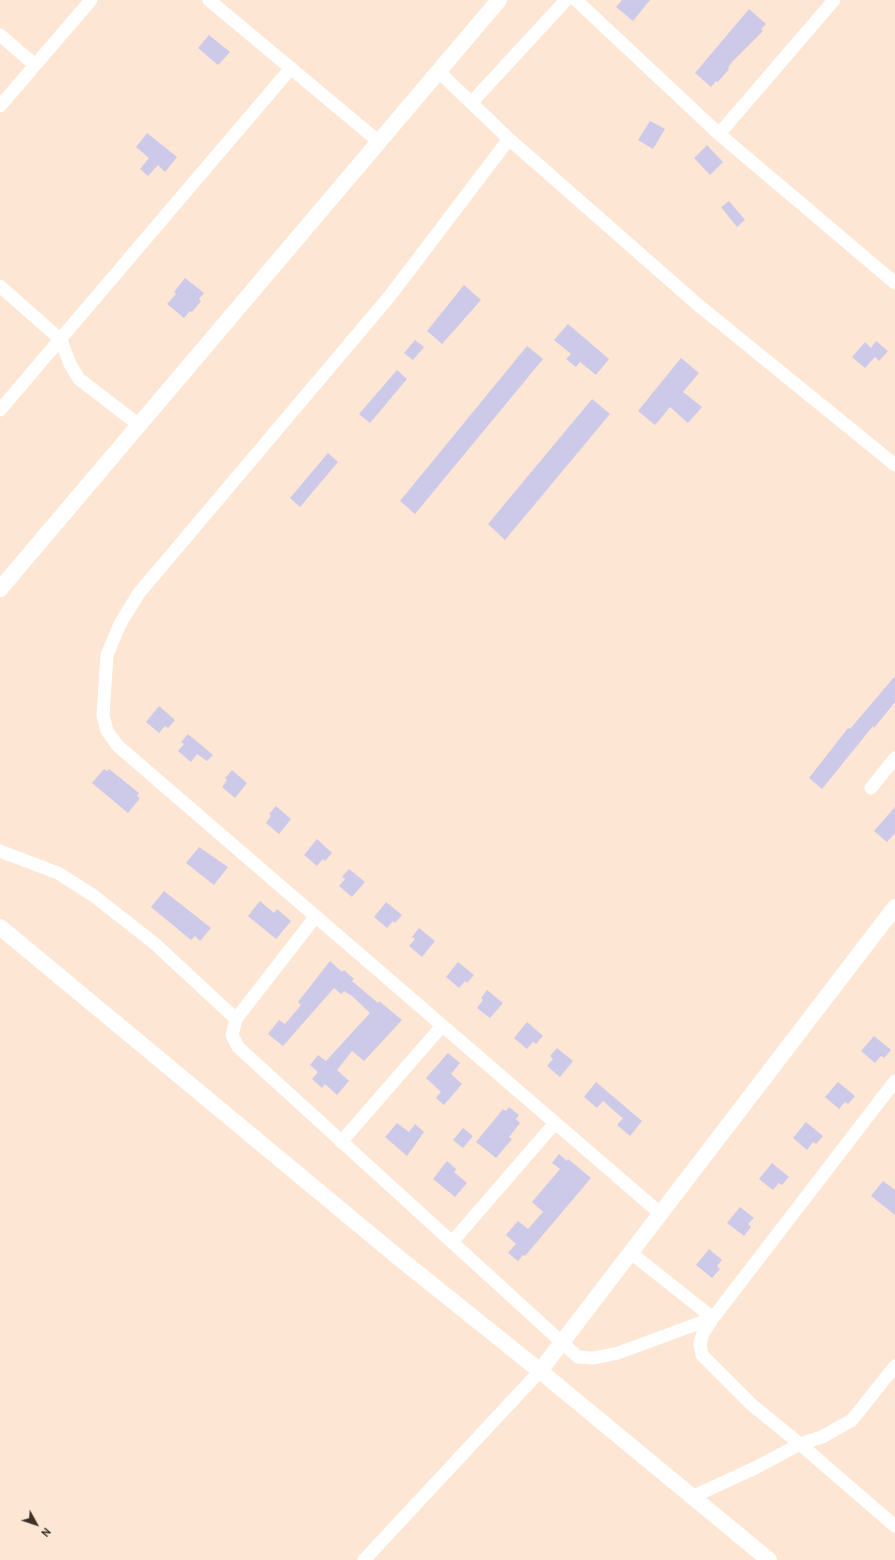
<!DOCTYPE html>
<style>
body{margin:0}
#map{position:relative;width:895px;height:1560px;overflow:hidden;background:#fee6d4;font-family:Overpass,sans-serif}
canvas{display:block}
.north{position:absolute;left:16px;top:1504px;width:40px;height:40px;-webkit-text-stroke:3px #fee6d4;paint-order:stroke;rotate:130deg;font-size:11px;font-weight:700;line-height:16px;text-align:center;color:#3d3128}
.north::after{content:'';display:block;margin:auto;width:14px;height:18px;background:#3d3128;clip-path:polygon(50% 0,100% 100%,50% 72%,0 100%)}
</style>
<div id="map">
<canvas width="895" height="1560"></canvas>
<div class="north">N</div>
</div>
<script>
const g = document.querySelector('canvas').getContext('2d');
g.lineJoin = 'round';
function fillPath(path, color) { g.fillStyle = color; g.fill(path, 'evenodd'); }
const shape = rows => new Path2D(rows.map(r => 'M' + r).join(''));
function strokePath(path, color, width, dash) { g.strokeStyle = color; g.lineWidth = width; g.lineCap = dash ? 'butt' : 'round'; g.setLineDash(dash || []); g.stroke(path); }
fillPath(shape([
 [622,0,650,0,633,21,616,7],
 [749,9,766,24,761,29,763,31,732,62,728,68,729,69,718,82,716,81,711,87,695,73],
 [209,35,230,52,218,65,198,48],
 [650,121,665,129,653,149,638,140],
 [147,133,177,157,165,172,158,165,148,176,140,169,149,158,136,147],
 [707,145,723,162,710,175,694,158],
 [729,201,745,220,737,227,721,207],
 [185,278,204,293,199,299,201,301,192,312,190,311,184,318,167,304,176,294,174,292],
 [464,285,481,300,442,344,427,331],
 [568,324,609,359,596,375,580,362,576,367,566,359,571,354,554,340],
 [415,340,424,347,413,360,404,353],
 [876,341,888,351,879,361,875,357,865,368,852,357,865,342,871,348],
 [527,346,543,359,415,514,400,501],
 [681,358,699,373,683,392,702,407,688,423,670,407,655,425,638,411],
 [397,370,407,379,370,423,359,414],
 [592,399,610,414,505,540,488,524],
 [328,453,338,462,300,507,290,498],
 [895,676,895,702,874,728,873,726,822,789,809,778,848,728,850,729],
 [159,706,175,720,168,728,165,726,159,733,146,722],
 [188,734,213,755,207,761,197,754,191,762,178,751,184,744,181,742],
 [104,769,107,771,109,769,139,793,137,796,140,798,128,813,92,783],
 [232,770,247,783,235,798,222,787,227,780,225,778],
 [276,806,291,819,279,834,266,823,271,816,269,814],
 [895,807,895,833,887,842,874,831],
 [317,839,332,853,325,861,323,859,317,866,304,855],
 [199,847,228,867,214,885,186,863],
 [349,869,365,882,352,897,339,886,345,879,342,877],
 [164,891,211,928,200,941,195,936,191,940,151,907],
 [260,901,274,913,277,909,291,921,276,939,248,916],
 [386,902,402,915,395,923,393,921,387,928,374,917],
 [419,928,435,941,422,957,409,946,415,939,412,937],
 [330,961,342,972,344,970,354,979,352,981,378,1003,379,1001,402,1020,364,1061,352,1051,337,1070,349,1081,337,1095,325,1084,322,1088,312,1079,318,1072,310,1065,318,1055,326,1061,370,1013,352,996,344,991,341,994,334,988,283,1046,268,1034,279,1020,285,1024,301,1005,298,1002],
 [458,962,474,975,467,983,465,981,459,988,446,977],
 [487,990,503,1003,490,1018,477,1008,483,1000,481,998],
 [527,1022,543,1036,536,1044,533,1042,527,1049,514,1038],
 [874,1036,891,1050,884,1058,881,1056,875,1063,861,1051],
 [557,1048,573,1061,560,1077,547,1066,553,1059,550,1056],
 [448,1053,460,1063,451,1074,462,1084,444,1105,436,1098,441,1092,426,1078],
 [596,1082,642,1121,630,1136,617,1125,623,1118,620,1116,603,1101,597,1108,584,1097],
 [838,1082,855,1096,848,1104,845,1102,839,1109,825,1097],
 [509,1107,519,1115,516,1119,520,1123,509,1137,512,1139,496,1158,476,1142,503,1109,506,1111],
 [806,1122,823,1136,816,1144,813,1142,807,1150,793,1138],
 [397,1123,409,1132,415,1124,424,1132,407,1156,385,1137],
 [463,1128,473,1136,463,1148,453,1140],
 [559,1154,567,1161,568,1159,591,1178,525,1256,523,1255,518,1261,508,1253,516,1244,506,1235,518,1221,528,1229,543,1212,532,1202,560,1169,552,1163],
 [447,1161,456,1169,454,1172,467,1183,455,1197,433,1179],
 [772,1163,789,1177,782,1185,779,1183,773,1190,759,1179],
 [883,1181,895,1190,895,1215,871,1196],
 [740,1207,754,1218,748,1224,751,1227,744,1236,727,1223],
 [709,1249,722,1260,717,1266,720,1269,712,1278,696,1265]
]), '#ccc9e9');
strokePath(shape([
 [209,0,378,141],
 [576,0,719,134,895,283],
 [0,35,35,65],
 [438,71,509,139,697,304,895,465],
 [471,103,566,0],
 [0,106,91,0],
 [719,134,834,0],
 [509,139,389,297,139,593,120,624,107,655,103,715,107,731,118,746,661,1214],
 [0,286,61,340,70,364,79,379,139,425],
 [0,410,291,68],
 [871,788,895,758],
 [0,851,58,873,94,896,154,943,236,1019],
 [316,916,236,1019,232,1035,238,1047,578,1357,594,1358,618,1353,713,1318,895,1081],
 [341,1142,442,1026],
 [452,1242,555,1123],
 [631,1253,713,1318,703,1333,700,1344,702,1355,752,1405,800,1444,895,1526],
 [692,1497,755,1468,800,1444,822,1437,852,1420,895,1366],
 [364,1560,540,1371]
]), '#fff', 13);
strokePath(shape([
 [0,589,499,0],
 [0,927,399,1258,540,1371,769,1560],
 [540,1371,895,907]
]), '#fff', 16);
</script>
